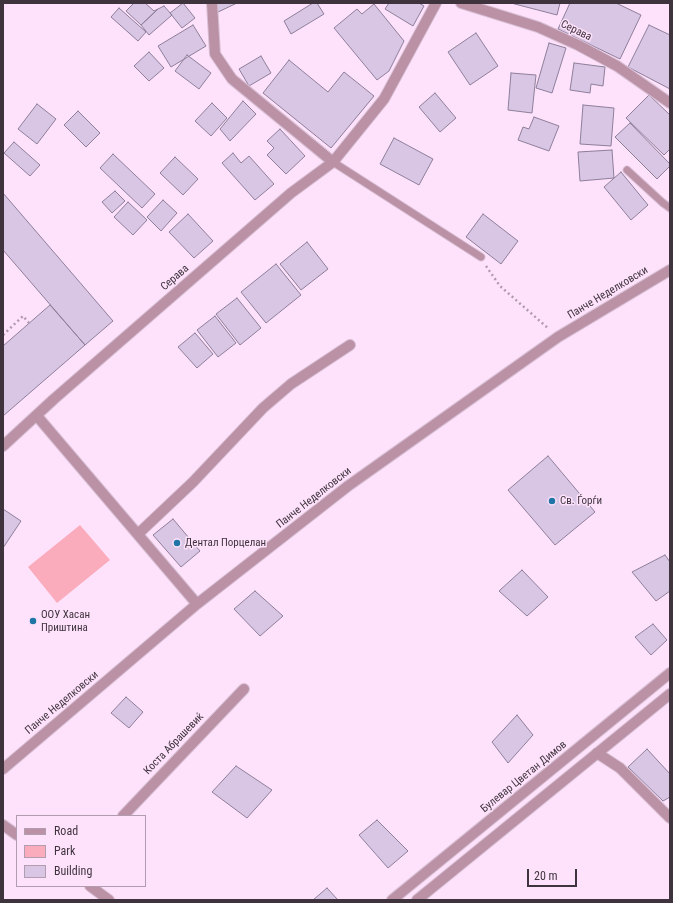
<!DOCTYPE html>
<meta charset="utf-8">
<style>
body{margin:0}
#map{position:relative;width:673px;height:903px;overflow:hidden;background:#fee2fb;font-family:"Roboto Condensed",sans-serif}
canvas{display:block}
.frame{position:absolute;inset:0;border:4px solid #3f343e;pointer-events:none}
.legend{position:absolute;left:16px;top:815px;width:130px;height:72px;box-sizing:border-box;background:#fee2fb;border:1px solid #b29caf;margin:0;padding:5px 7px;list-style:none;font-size:12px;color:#3f343e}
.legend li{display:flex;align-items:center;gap:8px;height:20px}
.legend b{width:20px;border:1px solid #b29caf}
.scale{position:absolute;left:527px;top:869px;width:50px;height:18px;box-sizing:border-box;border:2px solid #3f343e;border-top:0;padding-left:5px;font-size:12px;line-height:14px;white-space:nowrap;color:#3f343e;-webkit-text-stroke:3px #fee2fb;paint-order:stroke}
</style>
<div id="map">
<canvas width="673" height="903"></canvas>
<div class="frame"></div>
<ul class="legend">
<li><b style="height:5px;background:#ba91a5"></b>Road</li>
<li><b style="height:11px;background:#faacbc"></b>Park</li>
<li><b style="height:11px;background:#d8c6e4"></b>Building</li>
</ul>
<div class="scale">20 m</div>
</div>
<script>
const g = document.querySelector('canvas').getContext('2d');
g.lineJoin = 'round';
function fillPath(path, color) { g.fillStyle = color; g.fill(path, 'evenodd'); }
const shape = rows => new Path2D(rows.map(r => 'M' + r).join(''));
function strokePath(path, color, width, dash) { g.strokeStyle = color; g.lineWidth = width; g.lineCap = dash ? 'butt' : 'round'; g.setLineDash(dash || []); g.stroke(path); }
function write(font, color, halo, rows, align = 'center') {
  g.font = font + ' "Roboto Condensed",sans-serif'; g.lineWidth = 3; g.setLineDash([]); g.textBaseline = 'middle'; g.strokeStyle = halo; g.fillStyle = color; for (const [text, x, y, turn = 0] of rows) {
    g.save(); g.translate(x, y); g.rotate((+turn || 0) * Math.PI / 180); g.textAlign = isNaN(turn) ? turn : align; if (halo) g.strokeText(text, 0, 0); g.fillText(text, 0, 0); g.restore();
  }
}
fillPath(shape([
 [80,525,110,560,57,603,28,567]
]), '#faacbc');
const building = shape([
 [134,3,145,3,154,11,158,9,141,25,126,11,134,3],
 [183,3,195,18,182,28,170,13,183,3],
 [214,3,237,3,216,13,214,3],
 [313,3,317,3,324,14,291,34,284,21,313,3],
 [389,3,419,3,424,6,413,26,385,9,389,3],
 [511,3,560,3,557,15,511,3],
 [570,3,616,3,641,15,620,59,558,29,570,3],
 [374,4,404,41,389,71,377,80,334,28,357,9,362,14,374,4],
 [164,6,172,15,149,35,141,25,158,9,164,6],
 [119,8,146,32,138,41,111,17,119,8],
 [193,25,206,46,171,67,158,46,193,25],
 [649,25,670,35,670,89,628,67,649,25],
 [476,33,498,66,470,85,448,52,476,33],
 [549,43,566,48,552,93,536,88,549,43],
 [149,52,164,68,149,81,134,66,149,52],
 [187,55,211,73,199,89,175,71,187,55],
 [261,56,271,73,249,86,239,69,261,56],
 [289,60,328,92,344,72,374,96,331,148,263,93,289,60],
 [574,63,605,67,603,86,591,84,590,93,570,90,574,63],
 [511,73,536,75,532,113,508,110,511,73],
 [435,93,456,118,440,132,419,107,435,93],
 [649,95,670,115,670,149,664,155,626,118,649,95],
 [243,101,256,114,230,141,220,129,243,101],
 [212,103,227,118,211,136,195,121,212,103],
 [37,104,56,119,37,144,18,129,37,104],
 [583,105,614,108,611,146,580,144,583,105],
 [78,111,100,133,86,147,64,125,78,111],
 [534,117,559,126,549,151,518,140,523,127,529,129,534,117],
 [630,123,670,164,670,166,657,179,615,137,630,123],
 [280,129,305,156,286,174,267,155,274,148,267,141,280,129],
 [394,138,433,159,419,185,380,164,394,138],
 [14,142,40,165,30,176,4,153,14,142],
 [612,150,614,178,580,181,578,152,612,150],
 [233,153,241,163,249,156,274,184,255,200,222,163,233,153],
 [113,154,155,194,142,208,100,168,113,154],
 [175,157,198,179,183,195,160,173,175,157],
 [621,172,648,205,631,220,604,187,621,172],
 [115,191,125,201,112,213,102,202,115,191],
 [3,193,113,321,85,345,3,250,3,193],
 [163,200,177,213,161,231,147,217,163,200],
 [128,202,147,220,133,235,114,217,128,202],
 [188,214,213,241,194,258,169,232,188,214],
 [483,214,518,241,501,264,466,237,483,214],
 [307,242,328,269,301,290,280,264,307,242],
 [276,264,301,295,266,323,241,292,276,264],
 [237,298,261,328,240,345,216,314,237,298],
 [50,305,85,345,3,416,3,346,50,305],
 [215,316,236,343,218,357,197,330,215,316],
 [195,333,213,354,197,368,178,347,195,333],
 [548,456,595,512,555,545,508,490,548,456],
 [3,509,21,521,3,548,3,509],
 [173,519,200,551,181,567,153,535,173,519],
 [665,555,670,562,670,591,656,601,632,572,665,555],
 [522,570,548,597,527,616,499,591,522,570],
 [255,591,283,616,260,636,234,609,255,591],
 [653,624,667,640,651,655,635,637,653,624],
 [126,697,143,712,129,728,111,713,126,697],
 [517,715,533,735,508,763,492,742,517,715],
 [647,749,670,774,670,797,663,801,628,767,647,749],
 [236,766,272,790,247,818,212,792,236,766],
 [377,820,408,851,388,868,359,835,377,820],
 [327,888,338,900,313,900,327,888]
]);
fillPath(building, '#d8c6e4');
strokePath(building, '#8e7e9a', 1);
const service = shape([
 [333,162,481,257],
 [627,170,663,203,670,208]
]);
const minor = shape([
 [212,3,215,54,232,79,333,162],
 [461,3,538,27,578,45,617,66,670,103],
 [37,416,197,604],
 [3,446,54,399,291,193,333,162,384,99,436,3],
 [138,534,193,482,263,408,291,384,350,345],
 [597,753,620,768,670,818],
 [3,769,197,604,348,486,558,337,670,270],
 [123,816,244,689],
 [3,825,17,835],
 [90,886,109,900]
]);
const tertiary = shape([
 [392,900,670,673],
 [417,900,670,694]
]);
strokePath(service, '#d8bfd5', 9);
strokePath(minor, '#d8bfd5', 12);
strokePath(tertiary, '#d8bfd5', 12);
strokePath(shape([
 [486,266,500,286,549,329],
 [3,335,23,316,29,323]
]), '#b09bae', 2.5, [2, 3]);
strokePath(service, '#ba91a5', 7);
strokePath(minor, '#ba91a5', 10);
strokePath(tertiary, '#ba91a5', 10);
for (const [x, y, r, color] of [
 [552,501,4,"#1f75a5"],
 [177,543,4,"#1f75a5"],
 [33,621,4,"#1f75a5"]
]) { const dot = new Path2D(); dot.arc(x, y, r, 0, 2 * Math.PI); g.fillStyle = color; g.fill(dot); strokePath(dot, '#fee2fb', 1.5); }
write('11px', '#3f343e', '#fee2fb', [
 ["Серава",576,31,26],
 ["Серава",175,278,-41],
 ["Панче Неделковски",608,293,-31],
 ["Панче Неделковски",314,498,-38],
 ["Панче Неделковски",62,703,-40],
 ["Коста Абрашевиќ",174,744,-46],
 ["Булевар Цветан Димов",524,777,-39]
]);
write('11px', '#3f343e', '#fee2fb', [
 ["Св. Ѓорѓи",560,501],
 ["Дентал Порцелан",185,543],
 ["ООУ Хасан",41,615],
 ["Приштина",41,628]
], 'left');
</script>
